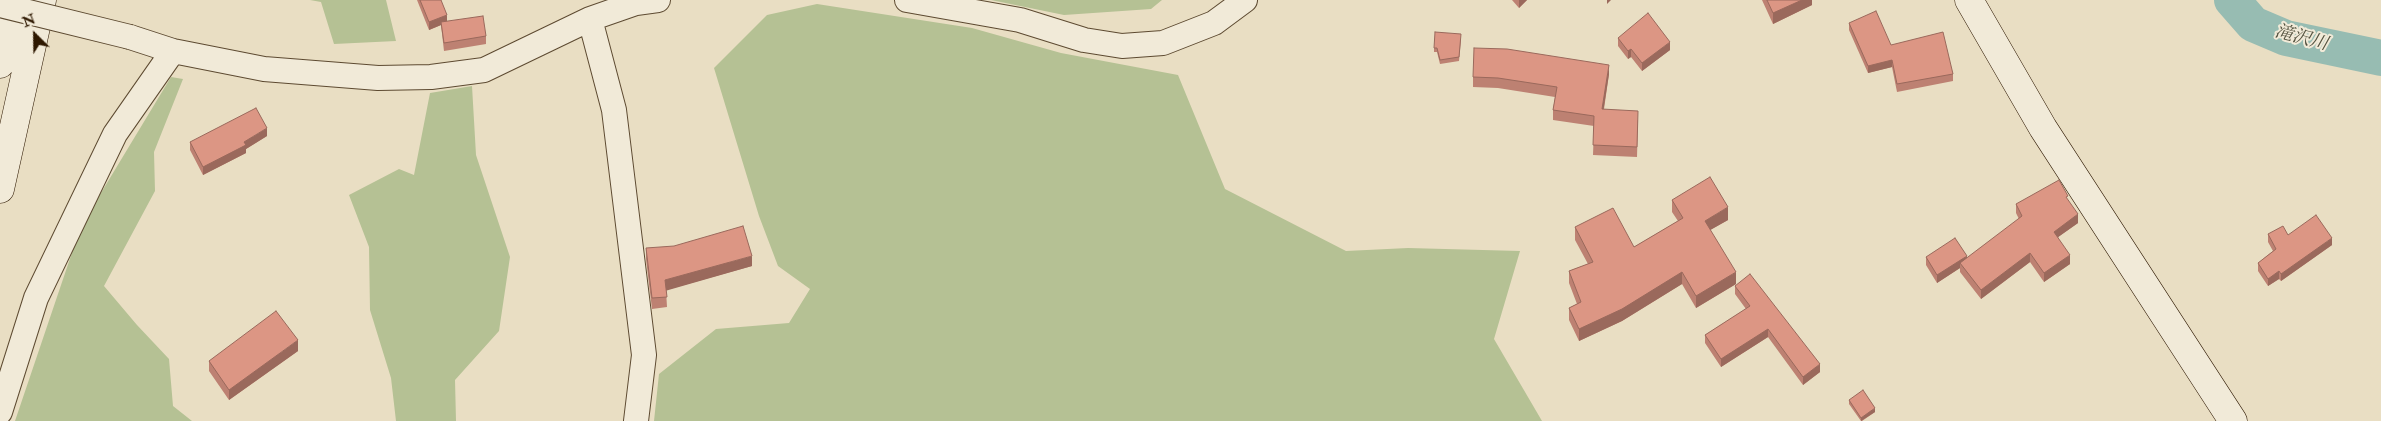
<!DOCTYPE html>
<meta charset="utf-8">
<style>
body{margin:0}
#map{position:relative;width:2381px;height:421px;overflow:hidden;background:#e9dec3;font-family:"IM FELL Double Pica",serif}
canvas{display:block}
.north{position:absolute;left:10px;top:10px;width:50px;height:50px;-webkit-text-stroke:4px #f1ead8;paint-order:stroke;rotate:337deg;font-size:14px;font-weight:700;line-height:20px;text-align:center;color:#2e1800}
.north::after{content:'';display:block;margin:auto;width:18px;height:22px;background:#2e1800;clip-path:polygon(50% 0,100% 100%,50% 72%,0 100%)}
</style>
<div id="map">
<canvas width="2381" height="421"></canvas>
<div class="north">N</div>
</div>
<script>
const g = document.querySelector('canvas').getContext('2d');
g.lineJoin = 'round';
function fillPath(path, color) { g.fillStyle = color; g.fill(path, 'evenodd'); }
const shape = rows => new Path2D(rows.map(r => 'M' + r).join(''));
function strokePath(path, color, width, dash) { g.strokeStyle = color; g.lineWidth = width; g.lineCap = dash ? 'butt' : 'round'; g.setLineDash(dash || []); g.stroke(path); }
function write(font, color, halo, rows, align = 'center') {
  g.font = font + ' "IM FELL Double Pica","Noto Serif JP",serif'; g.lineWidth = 4; g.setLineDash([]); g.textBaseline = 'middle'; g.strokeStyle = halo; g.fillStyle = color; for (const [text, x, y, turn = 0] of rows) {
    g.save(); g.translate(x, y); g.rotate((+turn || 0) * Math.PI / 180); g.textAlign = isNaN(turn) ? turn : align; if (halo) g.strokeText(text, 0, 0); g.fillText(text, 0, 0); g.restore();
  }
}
fillPath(shape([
 [310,0,386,0,396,41,334,44,321,2],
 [991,0,1162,0,1151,9,1064,15],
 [817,4,972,28,1061,53,1178,75,1225,189,1346,251,1408,248,1520,251,1494,339,1542,421,654,421,659,374,716,329,789,323,810,289,778,266,759,216,714,68,767,15],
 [171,77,183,79,154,152,155,191,104,286,137,325,169,359,173,406,192,421,15,421,81,226],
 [472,86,476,155,510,257,499,331,455,380,456,421,396,421,391,378,370,310,369,247,349,195,399,169,414,175,430,93]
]), '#b5c194');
strokePath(shape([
 [2232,0,2253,24,2286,38,2381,58]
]), '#97bcb2', 36);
const street = shape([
 [907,0,1020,20,1084,40,1122,46,1163,43,1214,23,1245,0],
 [590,19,614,110,644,355,636,421],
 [130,37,173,51,264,69,378,78,431,77,484,70,590,19,636,3,658,0],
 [0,412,36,298,115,134,173,51]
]);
const secondary = shape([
 [1969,0,2043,128,2233,421],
 [0,64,15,0],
 [0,189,42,0]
]);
strokePath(street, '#5d4a31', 26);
strokePath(secondary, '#2e1800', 29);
strokePath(street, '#f1ead8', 24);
strokePath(secondary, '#f1ead8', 28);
const streetBridge = shape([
 [0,5,130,37]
]);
strokePath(streetBridge, '#5d4a31', 26, []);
strokePath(streetBridge, '#f1ead8', 24);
fillPath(shape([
 [417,0,441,0,447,21,486,36,486,44,444,51,441,25,429,30],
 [1512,0,1527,0,1519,8],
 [1762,0,1812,0,1812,5,1773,24],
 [1849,23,1891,45,1953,74,1953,81,1897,92,1892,67,1868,73,1849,30],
 [1618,38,1670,50,1642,71,1631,57,1628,59,1618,46],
 [1461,39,1459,61,1440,64,1437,52,1434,52,1434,48],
 [1609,74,1604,109,1638,120,1637,157,1593,155,1594,126,1553,120,1553,110,1555,97,1498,88,1473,87,1473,77],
 [267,136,246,149,246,153,203,175,190,150,190,142],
 [1672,200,1728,220,1710,230,1736,284,1696,308,1682,284,1622,321,1579,341,1569,320,1569,308,1577,304,1569,283,1569,271,1588,264,1575,240,1575,227,1634,247,1678,221,1672,212],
 [2068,200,2078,223,2058,237,2070,264,2044,282,2030,262,1981,299,1960,272,1960,268,1937,283,1926,265,1926,257,1967,258,2019,219,2016,213,2016,204],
 [2268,234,2288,235,2332,245,2281,281,2279,279,2268,286,2258,271,2258,263,2273,251,2268,242],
 [646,248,752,266,666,290,667,307,652,309,646,259],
 [1735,286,1820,372,1803,385,1768,337,1721,367,1705,343,1705,335,1746,309,1735,294],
 [298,351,229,400,209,371,209,361],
 [1849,400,1875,412,1862,421,1861,421,1849,404]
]), '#bd8172');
fillPath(shape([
 [1519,0,1527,0,1519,8],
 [1607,0,1611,0,1607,4],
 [1802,0,1812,0,1812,5,1773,24,1773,13],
 [447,15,447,23,441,22,441,25,429,30,429,22],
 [1670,42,1670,50,1642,71,1642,63],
 [1631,49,1631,57,1628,59,1628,51],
 [1892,60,1892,67,1868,73,1868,66],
 [1609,65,1609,74,1602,119,1602,109],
 [267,128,267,136,246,149,246,153,203,175,203,167,244,142],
 [1728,207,1728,220,1705,233,1705,221],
 [2078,214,2078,223,2054,240,2054,232],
 [2332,238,2332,245,2281,281,2281,274],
 [2030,253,2030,262,1981,299,1981,290],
 [2070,255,2070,264,2044,282,2044,273],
 [752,256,752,266,665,291,665,280],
 [1967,256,1967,264,1960,263,1960,268,1937,283,1937,275],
 [2279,271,2279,279,2268,286,2268,279],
 [1682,272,1682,284,1622,321,1579,341,1579,329],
 [1736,272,1736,284,1696,308,1696,296],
 [1768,329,1768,337,1721,367,1721,359],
 [298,340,298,351,229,400,229,390],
 [1820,364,1820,372,1803,385,1803,377],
 [1875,408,1875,412,1861,421,1861,418]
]), '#9a695c');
const building = shape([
 [420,0,441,0,447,15,429,22,420,0],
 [1767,0,1802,0,1773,13,1767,0],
 [1876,11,1891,45,1943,32,1953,74,1897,84,1892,60,1868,66,1849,23,1876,11],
 [1648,13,1670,42,1642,63,1631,49,1628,51,1618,38,1648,13],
 [483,16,486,36,444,43,441,22,483,16],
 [1435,32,1461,34,1459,57,1440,60,1437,48,1434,48,1435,32],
 [1474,48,1507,49,1609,65,1602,109,1638,111,1637,147,1593,145,1594,116,1553,110,1557,87,1498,78,1473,77,1474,48],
 [256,108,267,128,244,142,246,145,203,167,190,142,256,108],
 [1710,177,1728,207,1705,221,1736,272,1696,296,1682,272,1622,309,1579,329,1569,308,1581,302,1569,271,1593,262,1575,227,1613,208,1634,247,1683,218,1672,200,1710,177],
 [2059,180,2068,196,2066,197,2078,214,2054,232,2070,255,2044,273,2030,253,1981,290,1960,263,2022,216,2016,204,2059,180],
 [2316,215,2332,238,2281,274,2279,271,2268,279,2258,263,2276,249,2268,234,2283,226,2288,235,2316,215],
 [743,226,752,256,665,280,667,297,652,298,646,248,674,246,743,226],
 [1955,238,1967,256,1937,275,1926,257,1955,238],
 [1750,274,1820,364,1803,377,1768,329,1721,359,1705,335,1750,306,1735,286,1750,274],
 [276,311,298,340,229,390,209,361,276,311],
 [1863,390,1875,408,1861,418,1849,400,1863,390]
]);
fillPath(building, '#dc9684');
strokePath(building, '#9a695c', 1);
write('italic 18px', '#53513e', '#f1ead8', [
 ["滝沢川",2301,39,15]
]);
</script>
